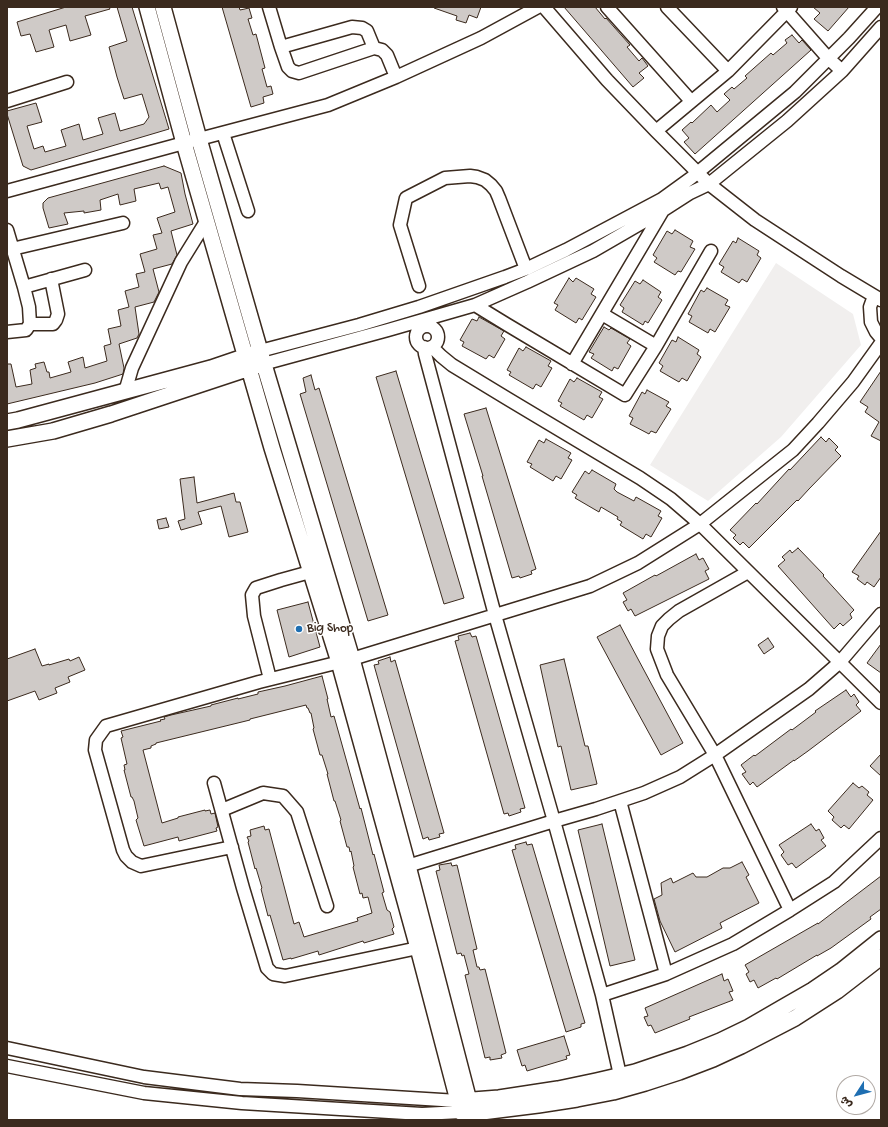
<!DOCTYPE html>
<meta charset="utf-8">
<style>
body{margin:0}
#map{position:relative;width:888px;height:1127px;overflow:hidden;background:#fff;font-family:"Gochi Hand","Playpen Sans Arabic",sans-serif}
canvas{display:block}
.frame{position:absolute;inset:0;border:8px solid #3b2a1e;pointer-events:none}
.north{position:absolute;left:836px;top:1075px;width:40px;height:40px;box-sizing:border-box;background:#fff;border:1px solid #b1aaa5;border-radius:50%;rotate:234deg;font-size:11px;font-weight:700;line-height:16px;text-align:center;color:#3b2a1e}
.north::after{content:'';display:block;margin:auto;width:14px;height:18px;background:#1f6fb2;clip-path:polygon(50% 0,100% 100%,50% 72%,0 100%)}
</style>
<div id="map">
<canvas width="888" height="1127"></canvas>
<div class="frame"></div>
<div class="north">ش</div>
</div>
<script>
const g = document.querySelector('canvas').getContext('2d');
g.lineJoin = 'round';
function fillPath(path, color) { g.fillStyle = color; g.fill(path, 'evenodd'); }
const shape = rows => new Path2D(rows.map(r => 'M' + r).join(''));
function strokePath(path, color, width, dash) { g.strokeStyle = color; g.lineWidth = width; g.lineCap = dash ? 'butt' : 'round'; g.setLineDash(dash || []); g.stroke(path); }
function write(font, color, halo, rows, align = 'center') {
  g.font = font + ' "Gochi Hand",sans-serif'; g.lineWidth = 3; g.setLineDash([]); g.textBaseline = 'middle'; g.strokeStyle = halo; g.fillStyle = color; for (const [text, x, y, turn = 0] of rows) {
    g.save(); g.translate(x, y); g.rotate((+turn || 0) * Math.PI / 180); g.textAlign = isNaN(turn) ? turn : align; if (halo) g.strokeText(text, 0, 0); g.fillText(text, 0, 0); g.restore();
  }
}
fillPath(shape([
 [776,263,853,314,861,345,781,437,708,501,650,465]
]), '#f1efee');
const building = shape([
 [66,7,109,7,110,9,85,16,91,35,70,41,66,25,49,30,54,47,36,52,30,34,21,36,17,22,66,7],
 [117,7,132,7,169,129,31,170,23,166,7,114,7,111,36,103,42,122,27,126,34,149,43,146,45,152,66,146,61,130,79,124,83,140,103,134,98,118,115,113,120,131,144,124,149,117,142,94,124,99,117,77,109,47,127,41,117,7],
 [222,7,239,7,240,10,249,8,252,18,248,19,253,35,256,34,265,68,262,69,267,87,271,86,273,94,263,97,264,103,251,107,222,7],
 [434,7,481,7,477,18,469,15,466,23,456,20,457,16,434,8,434,7],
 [564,7,595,7,605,19,606,18,630,45,627,47,639,61,642,58,648,66,639,73,644,78,633,87,564,7],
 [813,7,849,7,828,31,814,19,820,13,813,7],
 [792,35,799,43,802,40,811,50,695,154,684,142,689,138,682,130,691,122,692,123,711,105,717,112,730,100,724,94,732,87,734,89,747,78,745,76,771,53,773,55,787,43,785,40,792,35],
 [164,166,181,173,185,194,193,224,171,231,177,255,172,264,153,269,159,292,154,302,135,307,139,334,137,338,119,344,124,368,123,374,95,383,7,404,7,364,11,364,16,387,32,384,30,370,36,368,35,364,44,362,47,372,49,372,50,378,71,372,68,362,83,357,85,368,107,361,104,346,111,344,108,329,121,326,118,310,129,307,125,291,139,287,136,274,145,272,140,254,157,249,153,235,162,233,157,218,175,212,168,187,161,189,159,183,134,189,136,201,120,205,118,194,100,200,101,210,84,213,84,211,64,213,68,224,49,228,43,208,43,203,48,198,164,166],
 [675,230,693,241,690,247,695,249,681,272,678,271,675,275,654,262,657,258,653,255,667,231,672,234,675,230],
 [738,238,759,251,757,255,761,258,747,282,742,279,739,283,721,272,724,267,719,264,733,241,736,243,738,238],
 [569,278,573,282,576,278,594,289,591,294,596,297,582,320,579,318,576,323,555,310,558,305,554,303,569,278],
 [643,280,661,292,658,297,662,300,648,323,645,321,643,325,622,312,624,308,620,305,635,281,640,284,643,280],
 [707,288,728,300,725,305,730,307,715,332,710,329,708,333,689,322,692,316,688,314,701,290,704,292,707,288],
 [479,317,504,331,501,336,505,339,494,358,489,355,486,359,462,346,464,342,460,340,472,319,477,321,479,317],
 [604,327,609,330,611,328,630,339,627,343,631,346,618,369,614,367,612,371,591,358,594,354,589,352,604,327],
 [678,337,699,350,697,354,701,357,687,381,682,378,679,382,660,371,663,366,659,363,672,340,676,342,678,337],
 [526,347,551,361,548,366,552,368,541,387,536,384,533,389,509,375,511,372,507,370,519,348,523,351,526,347],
 [396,371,464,598,444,604,376,377,396,371],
 [881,371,881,441,871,436,879,422,865,412,868,407,860,402,881,371],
 [311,375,315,390,319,388,388,615,368,621,300,394,306,392,303,378,311,375],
 [577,378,602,392,599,397,603,399,592,418,587,415,584,420,560,406,562,403,558,401,570,379,574,382,577,378],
 [647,390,669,402,666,406,671,409,656,433,651,431,649,434,630,424,633,418,629,416,642,392,645,394,647,390],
 [486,408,536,569,531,571,532,574,520,578,519,576,512,578,482,476,483,476,464,414,486,408],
 [821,437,826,442,829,438,838,447,835,450,841,456,809,489,798,501,797,500,749,548,743,542,740,545,733,538,736,535,730,530,756,503,757,504,789,469,790,470,821,437],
 [546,439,571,453,568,458,572,460,561,479,556,476,553,481,530,467,532,464,527,462,539,440,544,443,546,439],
 [592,470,616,484,614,489,617,492,634,501,636,497,661,511,658,516,662,518,651,537,646,534,643,539,620,525,622,522,617,519,618,517,601,507,599,512,575,498,577,495,572,492,585,471,589,474,592,470],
 [194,477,197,503,234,493,236,502,240,502,248,532,229,537,221,506,198,512,202,524,181,530,178,521,185,519,180,479,194,477],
 [166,518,169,527,159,529,157,520,166,518],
 [881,531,881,577,874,587,867,582,865,585,857,579,859,576,852,572,881,531],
 [798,548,824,575,823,576,854,610,850,614,852,618,843,626,840,623,834,629,778,566,785,560,782,557,790,550,792,553,798,548],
 [696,554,699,560,703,558,709,569,705,571,709,579,635,616,631,609,628,611,623,602,627,600,623,593,655,575,656,576,696,554],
 [308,602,320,647,289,657,277,610,308,602],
 [620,625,638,659,683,743,661,755,626,691,597,637,620,625],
 [470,633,472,637,476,636,525,808,520,809,521,812,509,816,508,813,504,814,455,641,459,640,458,636,470,633],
 [768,638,774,647,764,654,758,645,768,638],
 [881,644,881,673,867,663,881,644],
 [35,649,42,666,49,664,49,665,69,659,70,661,79,657,85,670,68,677,70,682,55,688,57,693,39,700,35,691,7,701,7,659,35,649],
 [390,657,391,662,395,660,444,833,439,834,440,837,429,840,428,837,423,839,374,665,379,664,378,661,390,657],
 [564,659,585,746,588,746,597,784,571,790,561,746,558,747,540,665,564,659],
 [322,676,328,699,327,699,331,717,334,716,360,809,361,808,373,855,374,854,384,892,382,893,387,910,390,912,394,927,392,929,394,934,364,943,363,941,319,955,318,951,291,959,291,958,283,960,270,915,268,916,261,889,262,888,256,868,255,869,248,842,249,841,247,837,251,836,250,830,264,826,265,830,269,829,294,924,299,922,304,937,358,921,357,918,372,913,368,897,363,898,362,893,360,894,353,867,354,866,351,851,350,852,349,847,347,847,340,821,341,820,335,801,334,801,327,774,328,774,322,755,320,755,313,729,314,728,311,713,310,713,308,708,307,708,306,705,250,719,250,720,156,743,156,744,151,746,151,748,143,750,162,823,178,818,178,817,205,810,205,811,210,810,211,814,215,813,218,827,216,828,217,831,179,841,178,837,144,846,136,820,138,818,134,801,132,797,131,797,124,770,125,770,124,765,127,764,121,738,123,737,121,731,161,721,160,720,165,719,164,717,171,715,211,706,211,705,238,698,238,699,258,694,258,692,285,686,322,676],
 [846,690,851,697,854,694,859,702,856,705,861,711,808,751,794,761,794,760,757,787,753,782,750,785,742,774,746,772,741,765,754,755,755,756,791,729,792,730,816,712,815,711,846,690],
 [881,754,881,776,870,766,881,754],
 [853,783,859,788,862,786,869,792,867,795,873,800,849,829,844,825,841,828,832,820,834,817,828,811,853,783],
 [602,824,635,960,610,966,578,830,602,824],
 [811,824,816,831,819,829,824,838,821,840,826,846,796,868,792,863,788,865,781,855,784,852,779,845,811,824],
 [526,842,527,845,532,844,585,1023,581,1024,581,1027,566,1032,512,850,516,849,515,845,526,842],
 [742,862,749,875,746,877,759,903,720,923,722,928,675,952,660,921,654,899,662,895,661,883,671,878,673,883,693,873,696,877,707,877,723,868,730,868,742,862],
 [451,863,452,866,457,865,477,949,473,950,477,967,479,967,480,970,485,969,506,1053,501,1055,502,1058,490,1060,490,1057,485,1058,465,975,469,974,464,955,462,956,461,953,457,954,436,871,440,870,439,865,451,863],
 [881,876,881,909,870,917,871,919,831,948,817,956,817,955,777,979,776,978,758,988,754,980,750,982,746,974,749,972,745,965,818,923,818,924,881,876],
 [722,974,724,981,728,979,733,991,729,992,733,1000,689,1017,690,1019,655,1033,651,1025,648,1026,644,1017,648,1016,645,1008,722,974],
 [564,1036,570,1055,566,1056,567,1059,527,1071,525,1065,522,1066,517,1050,564,1036]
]);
fillPath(building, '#cfcac7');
strokePath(building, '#3b2a1e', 1);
const minor = shape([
 [269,7,281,47,288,67,292,71,299,73,374,48,382,50,387,55,396,77],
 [544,7,607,80,656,131,709,184,755,220,841,276,881,300],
 [607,7,691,101],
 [667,7,728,71],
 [783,7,828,58,842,71],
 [281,47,352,27,362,28,367,31,374,48],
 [7,101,67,82],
 [656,131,728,71,791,7],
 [223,133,248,211],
 [7,191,184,143,328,105,396,77,481,38,538,7],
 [7,230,24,287,29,307,30,324,26,330,7,332],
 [12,249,123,223],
 [419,286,400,225,406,198,445,178,470,176,477,177,485,180,491,185,496,191,499,198,526,269],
 [24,287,85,270],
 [874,296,870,307,871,322,876,332,881,338],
 [475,305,506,324,625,395,656,346,711,251],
 [602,314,656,346],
 [30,324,53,324,56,320,58,314,51,279],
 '416 337a11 11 0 1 1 22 0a11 11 0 1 1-22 0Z',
 [424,347,425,354,495,615,554,821,602,995,622,1084],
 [432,347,441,356,452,365,508,399,640,478,671,499,700,524,881,703],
 [260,351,359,325,419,307,505,277,526,269,566,250,662,199,691,178,795,92,849,38,877,7],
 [263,364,388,330,475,305,527,282,593,251,662,211,690,193,709,184,787,121,842,71,881,27],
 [572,364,662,212],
 [125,392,132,368,181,262,207,220],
 [748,572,679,611,669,619,662,626,658,636,657,649,667,675,715,755,790,910],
 [270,679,254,616,252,595,256,588,281,580,310,572],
 [214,783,243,888,267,968,273,974,285,976,418,948],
 [620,801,666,974],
 [222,810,263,793,283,796,297,812,327,906],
 [232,847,141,866,132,862,126,856,123,850,95,750,96,740,106,726,259,682,352,659,590,586,638,563,700,524,793,450,818,423,853,382,881,343],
 [401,868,554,821,596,809,644,793,680,777,715,755,809,689,840,662,881,614],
 [602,995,666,974,733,944,790,910,834,882,881,838],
 [7,1048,144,1077,240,1089,297,1091,458,1101],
 [7,1066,144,1093,242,1103,422,1114,461,1112,465,1120]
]);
const major = shape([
 [147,7,184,143,248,365,272,448,339,662,418,948,461,1112,474,1113,538,1105,577,1099,613,1092,645,1083,679,1072,713,1059,741,1046,795,1018,837,991,881,957],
 [163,7,199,139,260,351,352,659,408,866,469,1101,474,1113],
 [7,422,18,420,211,368,255,353],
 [7,439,53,431,111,414,259,365],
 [460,1101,499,1098,558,1089,596,1081,635,1072,688,1054,720,1041,749,1027,780,1009,813,990,841,971,881,939]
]);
strokePath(minor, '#3b2a1e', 15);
strokePath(major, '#3b2a1e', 18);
strokePath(minor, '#fff', 12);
strokePath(major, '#fff', 15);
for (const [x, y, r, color] of [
 [299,629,4,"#1f6fb2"]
]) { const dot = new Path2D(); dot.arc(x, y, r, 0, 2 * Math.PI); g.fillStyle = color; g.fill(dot); strokePath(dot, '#fff', 1.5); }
write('13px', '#3b2a1e', '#fff', [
 ["Big Shop",307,629]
], 'left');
</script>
